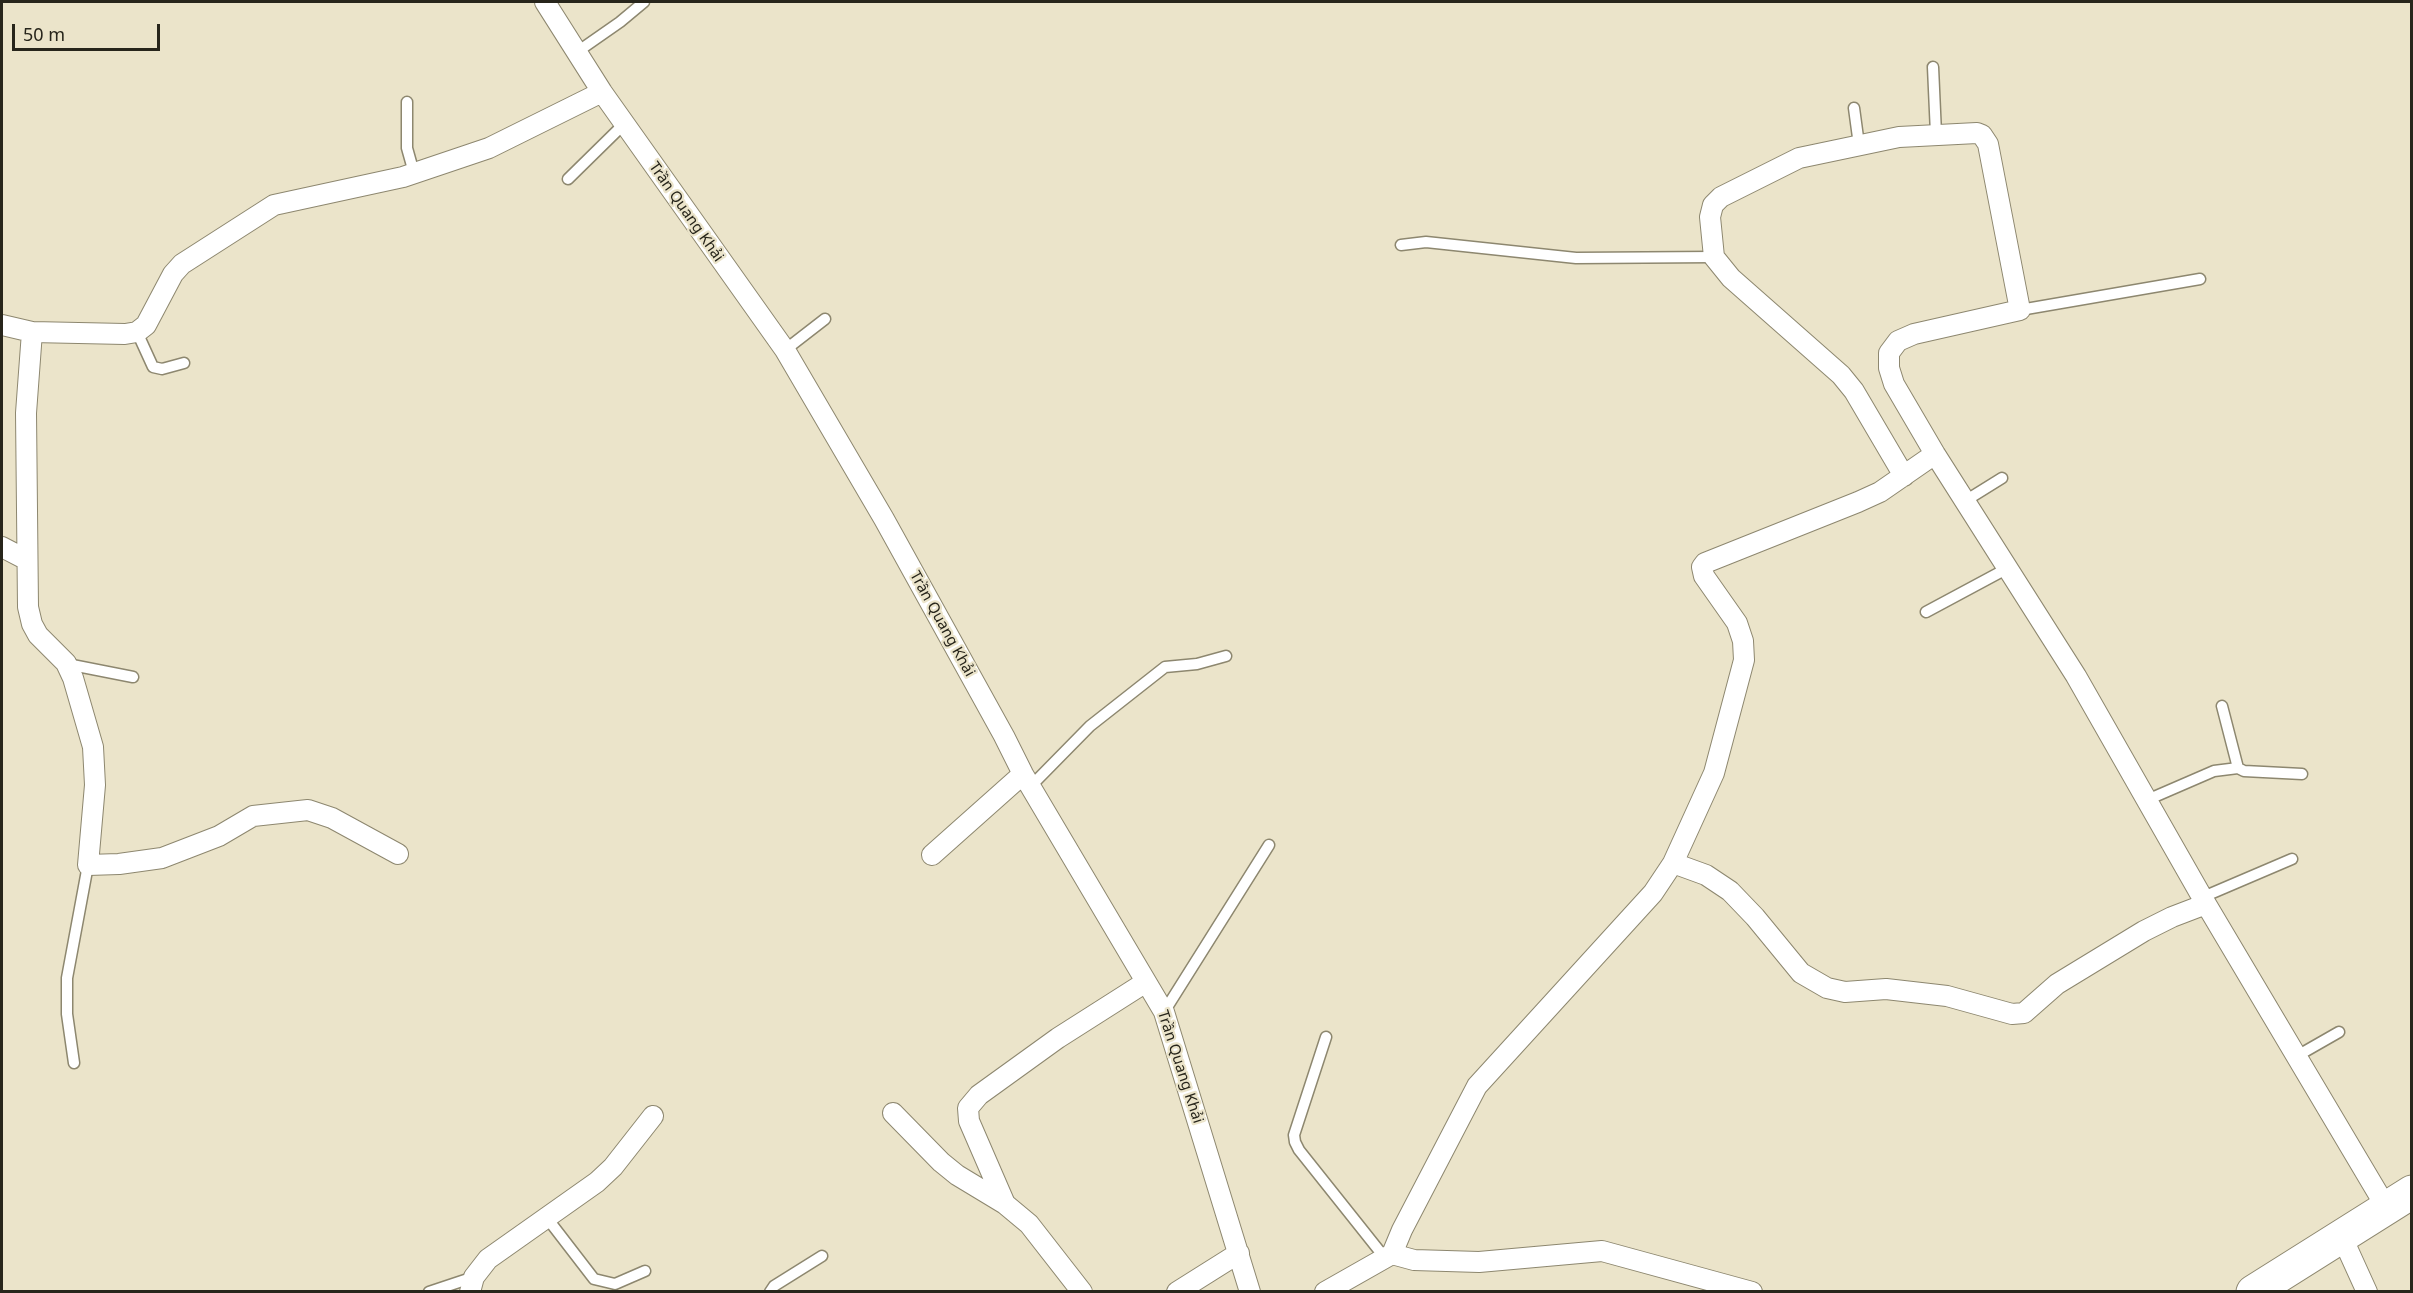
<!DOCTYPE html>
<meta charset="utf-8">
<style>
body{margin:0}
#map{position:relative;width:2413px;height:1293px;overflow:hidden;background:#ebe4ca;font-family:"Noto Sans",sans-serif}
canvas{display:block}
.frame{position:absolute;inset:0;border:3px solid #27251b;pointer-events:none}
.scale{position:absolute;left:12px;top:24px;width:148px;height:27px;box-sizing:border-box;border:3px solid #27251b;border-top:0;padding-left:8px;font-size:18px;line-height:21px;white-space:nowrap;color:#27251b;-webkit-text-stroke:4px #ebe4ca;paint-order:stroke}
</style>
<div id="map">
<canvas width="2413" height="1293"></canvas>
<div class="frame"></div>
<div class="scale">50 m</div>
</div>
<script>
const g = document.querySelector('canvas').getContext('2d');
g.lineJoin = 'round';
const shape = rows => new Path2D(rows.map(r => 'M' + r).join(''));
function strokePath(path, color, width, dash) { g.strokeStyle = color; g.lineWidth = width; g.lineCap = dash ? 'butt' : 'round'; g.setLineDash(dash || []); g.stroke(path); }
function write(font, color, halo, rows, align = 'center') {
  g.font = font + ' "Noto Sans",sans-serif'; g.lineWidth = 4.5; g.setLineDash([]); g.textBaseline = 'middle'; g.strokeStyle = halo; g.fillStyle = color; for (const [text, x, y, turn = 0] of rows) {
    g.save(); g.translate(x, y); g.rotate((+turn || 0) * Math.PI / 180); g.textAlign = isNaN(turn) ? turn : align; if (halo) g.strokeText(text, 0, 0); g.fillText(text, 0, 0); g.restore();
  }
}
const lane = shape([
 [577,52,620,22,644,2],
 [1933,67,1936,134],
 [407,102,407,148,414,173],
 [1854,108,1859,145],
 [568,179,624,124],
 [1401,245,1426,242,1576,258,1714,257],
 [2020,310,2200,279],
 [137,332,153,367,162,369,184,363],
 [785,350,825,319],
 [1965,501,2002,478],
 [1926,612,2008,568],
 [67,664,133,677],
 [2222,706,2238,768],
 [1031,786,1090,726,1165,667,1197,664,1226,656],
 [2147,800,2214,771,2238,768,2244,771,2302,774],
 [2203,897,2292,859],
 [1164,1012,1269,845],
 [1326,1037,1294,1135,1295,1142,1299,1150,1385,1258],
 [2297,1056,2339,1032],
 [74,1063,67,1014,67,978,88,865],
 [547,1218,594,1279,615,1284,645,1271],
 [429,1292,474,1277],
 [770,1292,774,1286,822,1256]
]);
const street = shape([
 [545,2,602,92,785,350,884,519,1004,736,1023,774,1164,1012,1250,1292],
 [2,325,32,332,125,334,137,332,146,325,173,274,182,264,274,205,403,177,489,148,602,92],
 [32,332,26,413,28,607,32,624,38,635,66,663,73,678,93,747,95,785,88,865,119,864,162,858,219,836,253,816,308,810,332,818,398,854],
 [1904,476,1854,391,1841,375,1731,278,1714,257,1710,217,1713,205,1721,197,1799,158,1899,137,1977,133,1982,135,1988,144,2020,310,1914,334,1898,341,1889,353,1889,368,1894,384,1935,454,2076,676,2206,904,2386,1207],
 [2,547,27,560],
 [932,855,1023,774],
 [1673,863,1706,875,1730,891,1755,917,1801,973,1827,988,1845,992,1886,989,1947,996,2012,1014,2024,1013,2057,984,2144,931,2172,917,2206,904],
 [893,1113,941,1162,957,1175,1005,1204,1029,1224,1082,1292],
 [1005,1204,969,1121,968,1108,979,1095,1058,1038,1146,982],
 [2342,1237,2367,1292],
 [1392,1254,1402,1230,1477,1086,1653,893,1673,863,1714,773,1744,660,1743,641,1737,623,1704,576,1702,567,1705,563,1858,502,1880,492,1935,454],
 [470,1292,474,1277,488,1259,597,1182,613,1167,653,1116],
 [1177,1292,1239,1253],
 [1325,1292,1392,1254,1414,1260,1479,1262,1602,1251,1752,1292]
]);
const highway = shape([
 [2253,1292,2412,1192]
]);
strokePath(lane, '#8d876f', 13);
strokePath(street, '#8d876f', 22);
strokePath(highway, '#8d876f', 35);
strokePath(lane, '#fff', 10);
strokePath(street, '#fff', 20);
strokePath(highway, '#fff', 33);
write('15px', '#27251b', '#ebe4ca', [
 ["Trần Quang Khải",686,212,55],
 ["Trần Quang Khải",942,624,61],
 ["Trần Quang Khải",1180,1067,72]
]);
</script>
